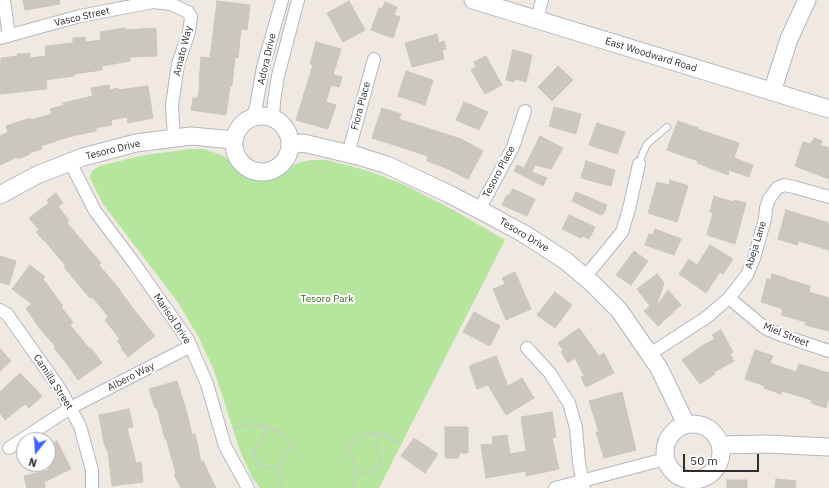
<!DOCTYPE html>
<style>
body{margin:0}
#map{position:relative;width:829px;height:488px;overflow:hidden;background:#efe9e1;font-family:"IBM Plex Sans",sans-serif}
canvas{display:block}
.north{position:absolute;left:16px;top:432px;width:40px;height:40px;box-sizing:border-box;background:#fff;border:1px solid #ababab;border-radius:50%;rotate:197deg;font-size:11px;font-weight:700;line-height:16px;text-align:center;color:#2e2e2e}
.north::after{content:'';display:block;margin:auto;width:14px;height:18px;background:#4264fb;clip-path:polygon(50% 0,100% 100%,50% 72%,0 100%)}
.scale{position:absolute;left:683px;top:454px;width:76px;height:18px;box-sizing:border-box;border:2px solid #2e2e2e;border-top:0;padding-left:5px;font-size:12px;line-height:14px;white-space:nowrap;color:#2e2e2e;-webkit-text-stroke:3px #fff;paint-order:stroke}
</style>
<div id="map">
<canvas width="829" height="488"></canvas>
<div class="north">N</div>
<div class="scale">50 m</div>
</div>
<script>
const g = document.querySelector('canvas').getContext('2d');
g.lineJoin = 'round';
function fillPath(path, color) { g.fillStyle = color; g.fill(path, 'evenodd'); }
const shape = rows => new Path2D(rows.map(r => 'M' + r).join(''));
function strokePath(path, color, width, dash) { g.strokeStyle = color; g.lineWidth = width; g.lineCap = dash ? 'butt' : 'round'; g.setLineDash(dash || []); g.stroke(path); }
function write(font, color, halo, rows, align = 'center') {
  g.font = font + ' "IBM Plex Sans",sans-serif'; g.lineWidth = 4; g.setLineDash([]); g.textBaseline = 'middle'; g.strokeStyle = halo; g.fillStyle = color; for (const [text, x, y, turn = 0] of rows) {
    g.save(); g.translate(x, y); g.rotate((+turn || 0) * Math.PI / 180); g.textAlign = isNaN(turn) ? turn : align; if (halo) g.strokeText(text, 0, 0); g.fillText(text, 0, 0); g.restore();
  }
}
fillPath(shape([
 [190,149,203,149,216,153,225,157,247,175,258,178,275,177,298,163,311,160,326,160,350,166,371,172,405,185,457,212,505,240,379,488,260,488,252,477,240,451,214,370,198,336,177,301,103,204,90,178,92,171,99,166,145,155]
]), '#b6e59e');
const building = shape([
 [23,0,59,0,60,4,25,10,23,0],
 [217,1,250,5,247,30,241,29,238,58,235,57,232,86,230,86,226,115,191,110,193,98,198,98,200,83,199,83,201,57,210,58,217,1],
 [349,1,365,30,343,42,327,13,349,1],
 [385,2,397,7,394,15,400,17,393,38,371,30,379,8,382,9,385,2],
 [125,28,126,30,156,28,157,56,130,57,130,61,102,66,102,70,74,74,74,76,46,80,47,89,0,94,1,58,18,56,17,54,30,53,30,58,46,56,45,46,73,43,73,38,85,37,86,42,101,40,100,32,125,28],
 [437,34,439,43,444,41,446,49,442,50,444,59,412,67,405,43,437,34],
 [316,42,341,49,333,75,342,77,339,87,331,85,326,102,336,105,328,129,296,120,313,65,310,64,316,42],
 [513,50,532,55,526,82,515,79,514,82,506,80,513,50],
 [486,56,502,85,485,94,471,70,476,67,474,62,486,56],
 [558,66,573,80,552,101,538,87,558,66],
 [406,71,433,80,425,105,398,96,406,71],
 [109,85,110,90,118,88,118,90,148,86,153,118,128,123,127,117,111,120,112,125,96,128,96,131,68,137,41,146,42,149,29,153,30,154,18,159,17,157,0,165,0,136,8,132,6,126,30,118,31,120,52,114,50,109,64,105,63,103,93,96,91,88,109,85],
 [464,102,488,112,479,130,456,120,464,102],
 [554,107,581,114,576,134,549,126,554,107],
 [382,108,401,114,399,119,461,139,483,151,468,179,446,168,427,161,428,156,372,138,382,108],
 [678,121,698,128,697,129,739,143,734,158,753,165,749,177,729,170,728,175,697,163,698,161,667,150,678,121],
 [597,123,625,132,617,154,589,145,597,123],
 [540,136,563,148,551,169,535,165,532,172,547,178,543,186,514,171,517,165,524,168,540,136],
 [814,138,822,141,820,145,829,148,829,179,795,166,803,142,811,144,814,138],
 [586,161,615,170,611,186,581,178,586,161],
 [670,180,688,186,677,222,648,213,657,182,669,185,670,180],
 [513,189,535,199,527,216,502,205,507,195,509,196,513,189],
 [576,192,607,205,604,213,601,215,572,201,576,192],
 [56,193,63,203,58,206,69,221,67,223,101,263,99,265,120,290,120,291,135,311,155,336,128,357,121,348,122,347,117,341,120,339,105,320,108,317,104,311,92,297,90,298,77,283,64,267,66,266,44,240,43,240,36,232,39,230,29,218,49,203,47,200,56,193],
 [714,196,733,202,734,200,746,203,735,244,707,235,713,213,710,212,714,196],
 [786,210,829,223,829,250,799,241,797,245,778,239,786,210],
 [569,215,595,227,589,239,582,236,581,238,562,229,569,215],
 [655,229,681,239,674,255,645,245,649,234,653,235,655,229],
 [710,245,733,259,723,274,720,272,706,293,679,274,689,259,697,265,710,245],
 [634,251,648,261,631,285,616,275,634,251],
 [0,256,16,261,9,285,0,282,0,256],
 [30,265,45,277,43,279,63,306,61,307,73,322,70,325,89,348,91,348,102,363,78,380,67,364,54,348,56,347,40,329,26,308,32,304,12,289,30,265],
 [515,272,531,309,506,320,493,289,505,284,502,278,515,272],
 [657,274,664,283,657,304,658,304,668,290,681,305,658,326,644,311,650,306,637,289,657,274],
 [772,274,786,278,786,279,810,286,809,292,829,298,829,331,805,325,806,322,781,315,783,309,761,302,767,279,771,280,772,274],
 [555,292,572,305,555,328,537,315,555,292],
 [474,312,500,326,490,346,463,332,474,312],
 [579,328,599,356,604,353,614,373,586,387,581,377,584,376,575,358,568,363,561,352,563,350,558,343,579,328],
 [721,330,733,352,730,354,734,361,714,372,715,374,700,384,682,360,702,346,715,339,712,335,721,330],
 [0,349,11,361,0,371,0,349],
 [755,350,773,356,770,363,796,372,799,364,829,373,829,398,826,408,811,403,812,400,782,391,781,394,764,388,765,386,745,379,755,350],
 [496,356,508,386,522,378,534,398,506,415,488,385,477,389,469,366,496,356],
 [20,373,42,396,29,408,25,404,5,420,0,413,0,392,20,373],
 [177,381,187,413,192,435,195,434,201,462,203,461,216,488,181,488,174,475,176,474,166,438,165,439,157,408,155,408,149,389,177,381],
 [622,392,636,450,604,458,596,432,599,432,589,401,622,392],
 [129,409,133,427,127,428,136,463,141,462,143,482,112,486,108,451,107,451,104,443,99,415,129,409],
 [552,412,556,437,552,438,559,469,526,476,526,471,486,478,481,445,493,444,492,437,507,435,510,454,526,451,521,417,552,412],
 [445,427,468,427,468,453,459,453,459,458,445,458,445,427],
 [414,438,438,454,425,473,401,456,414,438],
 [57,441,71,469,44,482,45,488,27,488,24,476,49,470,48,468,48,445,57,441],
 [776,479,796,481,795,488,775,488,776,479],
 [727,480,747,480,747,488,727,488,727,480]
]);
fillPath(building, '#cbc7bf');
strokePath(building, '#cbc5ba', 1);
const lane = shape([
 [639,164,642,155,647,144,667,127]
]);
const street = shape([
 [4,0,9,36],
 [537,19,542,0],
 [0,38,80,16,153,2,171,4,188,12,191,17,189,32,178,64,172,105,174,138],
 [252,118,256,107,263,67,282,0],
 [273,118,274,101,278,76,298,0],
 [348,154,374,59],
 [70,162,95,211,134,263,188,340,207,384,225,446,248,488],
 [479,210,513,147,525,111],
 [585,277,622,232,629,209,639,164],
 [729,298,765,328,781,335,829,351],
 [0,310,7,314,60,389,80,426,92,470,92,488],
 [527,348,549,372,569,403,576,428,579,463,584,488],
 [650,354,707,317,729,298,747,275,754,258,765,219,766,208,769,199,777,188,784,185,794,187,829,197],
 [9,448,70,408,191,346],
 [555,488,665,459]
]);
const secondary = shape([
 [473,0,829,109],
 [772,92,789,39,807,0],
 '234 144a28 28 0 1 1 56 0a28 28 0 1 1-56 0Z',
 [290,145,303,143,358,156,387,165,449,194,493,217,526,235,566,261,593,284,619,310,659,368,686,424],
 [0,195,37,175,83,157,136,143,191,136,234,140],
 '665 452a28 28 0 1 1 56 0a28 28 0 1 1-56 0Z',
 [721,445,766,444,829,447]
]);
strokePath(lane, '#b4b7c1', 8);
strokePath(street, '#b4b7c1', 14);
strokePath(secondary, '#b4b7c1', 19);
strokePath(shape([
 [265,426,263,438,255,447,254,458,257,463,262,467,280,469],
 [233,430,244,425,252,424,265,426,277,431,289,441,292,445,285,454,280,464,280,477,283,488],
 [356,473,373,472,380,464,376,433],
 [352,488,354,482,355,467,353,460,346,447,353,440,363,435,376,433,389,436,401,444]
]), '#c9c9c9', 2, [3, 2]);
strokePath(lane, '#fff', 6);
strokePath(street, '#fff', 12);
strokePath(secondary, '#fff', 17);
write('10px', '#2e2e2e', '#fff', [
 ["Vasco Street",82,17,-13],
 ["Amato Way",183,51,-76],
 ["East Woodward Road",651,55,17],
 ["Adora Drive",267,59,-77],
 ["Fiora Place",361,106,-75],
 ["Tesoro Drive",113,150,-14],
 ["Tesoro Place",499,172,-62],
 ["Tesoro Drive",524,235,31],
 ["Abeja Lane",756,245,-73],
 ["Marisol Drive",172,319,56],
 ["Miel Street",786,335,22],
 ["Albero Way",131,377,-27],
 ["Camilla Street",53,382,57]
]);
write('10px', '#2c6e1b', '#fff', [
 ["Tesoro Park",327,299]
]);
</script>
